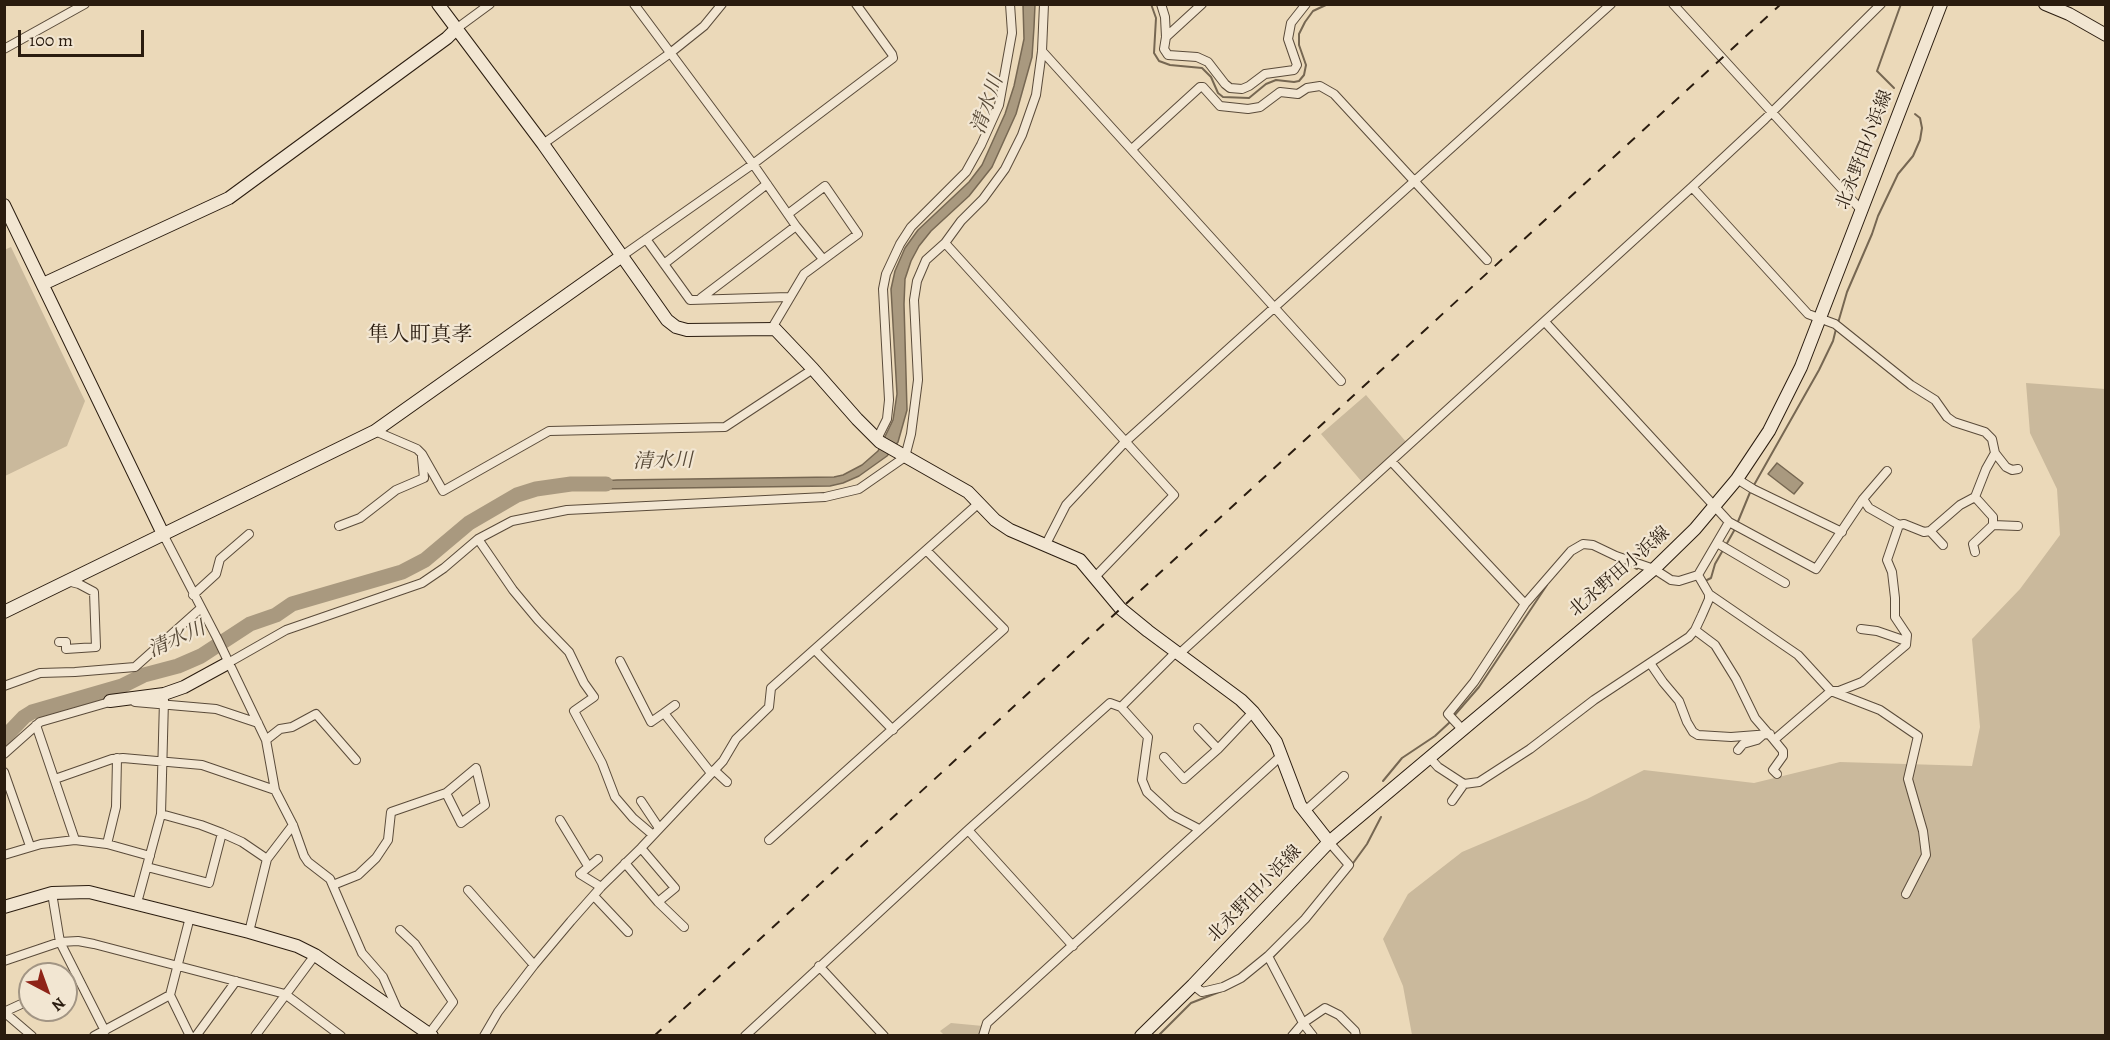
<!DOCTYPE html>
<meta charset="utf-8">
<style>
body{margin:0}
#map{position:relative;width:2110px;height:1040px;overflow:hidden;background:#ebd9b9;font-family:Alegreya,serif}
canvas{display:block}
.frame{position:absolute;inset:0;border:6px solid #2a1c0f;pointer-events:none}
.north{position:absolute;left:18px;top:962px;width:60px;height:60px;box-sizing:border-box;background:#f2e6d2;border:2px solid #a29584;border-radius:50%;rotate:139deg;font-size:16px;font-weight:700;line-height:24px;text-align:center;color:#2a1c0f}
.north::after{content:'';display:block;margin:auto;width:21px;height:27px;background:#8f2418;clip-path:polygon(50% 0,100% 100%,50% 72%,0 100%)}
.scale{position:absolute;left:18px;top:30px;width:126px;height:27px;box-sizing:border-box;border:3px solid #2a1c0f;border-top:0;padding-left:8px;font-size:18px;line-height:21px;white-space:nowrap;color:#2a1c0f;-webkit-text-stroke:4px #f2e6d2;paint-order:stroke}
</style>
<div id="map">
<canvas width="2110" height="1040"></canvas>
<div class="frame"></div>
<div class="north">N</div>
<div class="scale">100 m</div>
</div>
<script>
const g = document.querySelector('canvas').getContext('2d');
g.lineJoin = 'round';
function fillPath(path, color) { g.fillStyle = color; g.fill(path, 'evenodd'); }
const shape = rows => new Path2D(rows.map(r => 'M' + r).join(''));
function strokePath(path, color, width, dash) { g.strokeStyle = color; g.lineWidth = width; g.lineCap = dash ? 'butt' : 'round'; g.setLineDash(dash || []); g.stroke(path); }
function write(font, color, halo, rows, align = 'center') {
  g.font = font + ' Alegreya,"Noto Serif JP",serif'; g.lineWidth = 4.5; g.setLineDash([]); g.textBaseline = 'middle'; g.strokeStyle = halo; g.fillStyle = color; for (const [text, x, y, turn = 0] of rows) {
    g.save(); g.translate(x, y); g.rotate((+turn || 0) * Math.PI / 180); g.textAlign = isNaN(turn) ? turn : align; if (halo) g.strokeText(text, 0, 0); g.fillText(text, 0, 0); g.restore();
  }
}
fillPath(shape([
 [11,247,85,401,67,446,5,476,4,250],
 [2026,383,2105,389,2105,1035,1412,1035,1403,986,1383,939,1408,894,1462,852,1587,799,1644,770,1754,783,1840,762,1972,766,1980,727,1972,639,2020,589,2060,535,2057,489,2030,433],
 [1366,395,1407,443,1362,482,1321,434],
 [951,1023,983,1026,980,1035,944,1035,940,1031]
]), '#cab99c');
const water = shape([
 [1023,5,1035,5,1034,27,1032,57,1016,114,992,167,969,196,931,231,919,246,911,261,905,279,904,304,907,410,898,442,887,456,859,476,843,483,830,486,598,489,587,484,587,482,617,480,834,477,843,475,862,465,878,451,893,420,897,394,891,289,895,271,905,248,918,230,969,182,982,165,1005,114,1014,86,1024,39,1023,5],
 [1777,463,1803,483,1794,494,1768,474,1777,463]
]);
fillPath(water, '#a9997f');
strokePath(water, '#766752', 1.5);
strokePath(shape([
 [1151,4,1156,18,1154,53,1159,61,1170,65,1202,68,1211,77,1218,93,1223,97,1249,98,1266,84,1276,80,1294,82,1299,81,1304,75,1306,65,1299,45,1299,34,1305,22,1313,11,1328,4],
 [1894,88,1877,71,1901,4],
 [1838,323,1847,292,1872,234,1878,216,1898,174,1913,156,1920,140,1922,128,1920,118,1915,114],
 [1754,485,1819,370,1833,341,1836,329],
 [1737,524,1751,490],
 [1726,545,1735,529],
 [1626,563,1637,569],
 [1707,580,1711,578,1715,564,1723,550],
 [1453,717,1479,687,1547,585],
 [1383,781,1402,758,1435,736,1450,722],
 [1351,866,1367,844,1381,817],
 [1271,959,1288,941],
 [1158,1036,1191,1003,1227,989]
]), '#766752', 2);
strokePath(shape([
 [4,738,24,717,32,712,122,686,144,675,178,666,201,656,250,624,276,615,292,604,402,572,425,560,469,523,517,495,536,489,571,484,606,484]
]), '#a9997f', 15);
const street = shape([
 [634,4,753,164,796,226,823,259],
 [1161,4,1165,17,1166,37,1164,49,1168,55,1197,57,1208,62,1225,84,1230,88,1242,89,1249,86,1265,74,1294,70,1297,65,1288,39,1291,23,1306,4],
 [1673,4,1862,211],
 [456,29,490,4],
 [1166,37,1202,4],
 [4,49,85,4],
 [1042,51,1341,381],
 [543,144,669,54,704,26,722,4],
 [1132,149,1200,87,1203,87,1220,106,1248,109,1260,107,1280,92,1298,94,1307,88,1320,86,1334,94,1487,260],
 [1692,187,1808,314,1835,324,1911,385,1935,400,1947,417,1954,422,1985,432,1992,439,1995,453,1986,469,1975,497,1960,505,1930,531,1924,532,1904,524,1899,525,1869,508,1863,499],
 [646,239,690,300,789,297],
 [945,243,1174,495,1095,577],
 [622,256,753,164,893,58,892,54,856,4],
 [664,264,767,184],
 [701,298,796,226],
 [1545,322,1729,522,1816,569,1863,499,1887,471],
 [772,328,804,274,858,234,825,186,788,214],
 [375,431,417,449,422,454,443,491,549,431,725,427,813,369],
 [877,439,887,419,889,400,883,289,886,274,900,244,911,227,966,172,981,145,999,105,1012,33,1010,4],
 [1995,453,2006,467,2012,470,2018,469],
 [1391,461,1525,604],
 [1737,479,1753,489,1842,532],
 [1975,497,1993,517,1993,525,1973,544,1975,552],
 [1993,525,2018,526],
 [339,526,360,518,396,490,424,478,422,457],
 [1930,531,1943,545],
 [164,536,217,638,266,740,275,790,293,825,304,856,308,862,330,879,362,953,383,977,398,1011],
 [478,539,513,590,538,620,569,652,584,683,594,697,574,711,602,763,615,797,633,818,653,835],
 [1717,543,1785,583],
 [1046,544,1066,505,1125,442,1611,4],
 [1698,575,1709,594,1798,655,1831,691,1880,710,1918,736,1908,779,1923,831,1926,855,1906,894],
 [193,595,216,574,220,559,249,534],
 [1861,629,1877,631,1906,641],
 [1695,630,1715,645,1736,679,1755,718,1774,740,1831,691,1839,691,1862,682,1906,645,1907,635,1895,617,1895,598,1892,572,1887,560,1899,525],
 [59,642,66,642,66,649,96,647,94,592,79,584,71,582],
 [815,650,893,730],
 [1179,654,1692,187,1765,119,1881,4],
 [620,661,651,722,664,713,711,773],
 [228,663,286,630,422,583,444,568,478,539,512,521,567,510,825,497,859,489,905,457,911,434,918,380,914,300,917,281,926,260,945,243,961,221,983,199,1005,169,1022,135,1036,95,1042,51,1044,4],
 [1650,663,1663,682,1679,701,1687,722,1693,732,1698,735,1731,737,1770,734],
 [4,686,40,673,75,672,135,667,201,608],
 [135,702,216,709,258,723],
 [1121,707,1176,652],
 [664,713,675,705],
 [36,725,75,840],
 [1198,728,1218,749],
 [1462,729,1448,714,1474,682,1525,604,1571,551,1583,544,1593,545,1616,556,1654,569,1671,580,1679,581,1698,575,1729,522],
 [266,740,280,729,292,727,316,714,356,760],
 [1774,740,1783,751,1783,756,1773,770,1777,774],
 [1738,750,1743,744,1757,740,1765,733],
 [4,754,40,722,113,701],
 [1164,757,1184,779,1218,749,1253,712],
 [1429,757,1438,767,1464,784,1479,782,1530,749,1594,700,1689,637,1695,630,1702,615,1709,599,1709,594],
 [714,770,727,782],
 [4,772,30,846],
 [55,779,112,759,123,758,202,765,275,790],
 [641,801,659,828],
 [1452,801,1464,784],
 [1304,812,1344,776],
 [161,814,201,825,222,833,242,842,267,859],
 [560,820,588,866],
 [968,830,1073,946],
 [769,840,1004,629,926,550],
 [107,844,116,807,117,758],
 [641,848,675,888,658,902],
 [4,855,41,844,75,840,107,844,150,856],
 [598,859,580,874,601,887],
 [625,863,658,902,684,927],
 [147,867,209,883,222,833],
 [333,885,358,875,376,858,388,840,391,812,446,793,476,768,485,805,461,823,446,793],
 [468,890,534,965],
 [52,893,60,942,105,1031],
 [594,896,628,932],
 [137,903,161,814,164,700],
 [400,930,415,944,453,1002,429,1034],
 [249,932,267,859,293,825],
 [1268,956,1303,1023,1292,1036],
 [4,961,60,942,78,941,94,944,285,994,341,1036],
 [819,966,884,1036],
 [66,983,77,978],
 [1193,985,1202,992,1223,987,1241,978,1268,956,1305,919,1349,865,1329,842],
 [4,1012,32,1036],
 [4,1012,30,1000],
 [94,1036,170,995],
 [190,1036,170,995,190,917],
 [196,1036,236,981],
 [255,1036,315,955],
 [484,1036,498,1012,534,965,571,921,601,887,641,848,723,761,736,739,769,707,771,688,979,503],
 [745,1036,968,830,1110,703,1121,707,1148,737,1142,780,1147,792,1172,815,1199,829],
 [983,1036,987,1023,1282,755],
 [1313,1036,1303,1023,1325,1008,1339,1015,1355,1031,1356,1036]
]);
const secondary = shape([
 [438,4,543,144,667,320,676,327,687,330,775,329,813,369,857,419,880,442,968,492,995,520,1010,530,1080,560,1121,609,1148,631,1241,700,1253,712,1276,742,1300,805,1329,842],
 [2045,4,2069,14,2106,35],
 [4,205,164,536],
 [43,284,229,198,447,38,456,29],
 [4,612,375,431,622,256],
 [110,701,164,694,184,687,228,663],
 [4,907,52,893,89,892,249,932,297,946,315,955,432,1036],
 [1141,1036,1193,985,1329,842,1654,569,1695,529,1737,479,1769,431,1801,367,1941,4]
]);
strokePath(street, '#5a4b3a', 10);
strokePath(secondary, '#2a1c0f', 14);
strokePath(street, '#f2e6d2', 8);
strokePath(secondary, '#f2e6d2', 12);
strokePath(shape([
 [654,1036,1781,4]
]), '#2a1c0f', 2, [10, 10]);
write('18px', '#2a1c0f', '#f2e6d2', [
 ["北永野田小浜線",1865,150,-69],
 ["北永野田小浜線",1620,572,-41],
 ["北永野田小浜線",1255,894,-46]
]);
write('italic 20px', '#564836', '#f2e6d2', [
 ["清水川",988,105,-71],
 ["清水川",663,462,-1],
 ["清水川",177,640,-24]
]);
write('21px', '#2a1c0f', '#f2e6d2', [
 ["隼人町真孝",420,336]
]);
</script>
